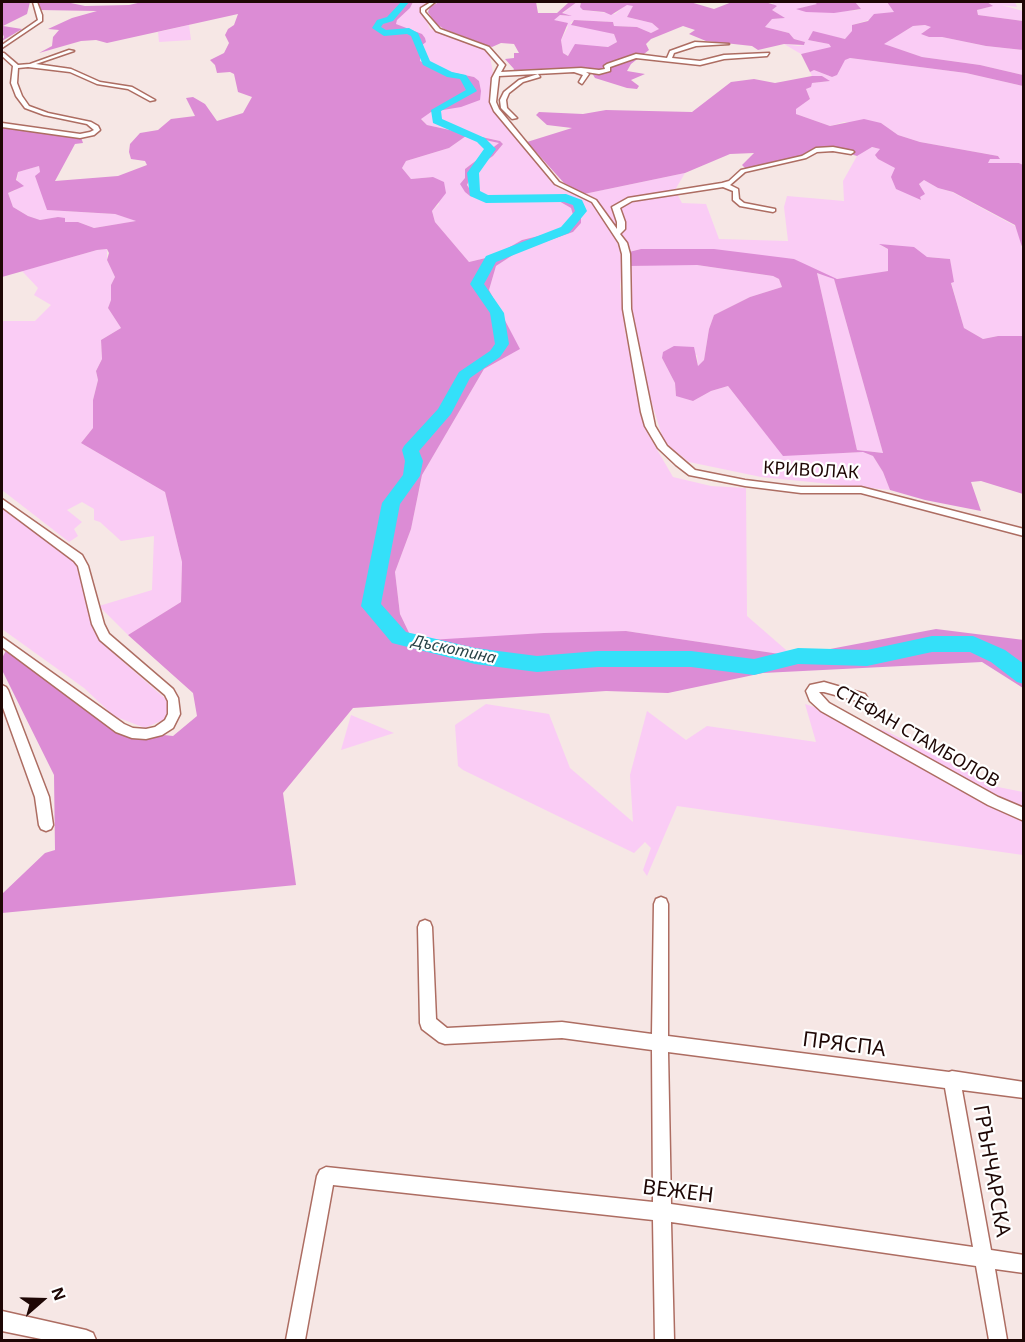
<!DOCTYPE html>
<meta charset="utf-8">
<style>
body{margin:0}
#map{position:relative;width:1025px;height:1342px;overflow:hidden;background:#f6e7e5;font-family:"Noto Sans",sans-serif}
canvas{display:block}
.frame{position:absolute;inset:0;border:3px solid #1e0705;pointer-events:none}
.north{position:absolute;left:12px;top:1270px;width:60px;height:60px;-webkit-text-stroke:4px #fff;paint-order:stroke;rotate:70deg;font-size:16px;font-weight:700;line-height:24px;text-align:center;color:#1e0705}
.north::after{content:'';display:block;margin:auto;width:21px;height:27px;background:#1e0705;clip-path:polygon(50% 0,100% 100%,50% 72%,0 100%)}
</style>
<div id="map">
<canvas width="1025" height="1342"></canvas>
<div class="frame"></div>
<div class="north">N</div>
</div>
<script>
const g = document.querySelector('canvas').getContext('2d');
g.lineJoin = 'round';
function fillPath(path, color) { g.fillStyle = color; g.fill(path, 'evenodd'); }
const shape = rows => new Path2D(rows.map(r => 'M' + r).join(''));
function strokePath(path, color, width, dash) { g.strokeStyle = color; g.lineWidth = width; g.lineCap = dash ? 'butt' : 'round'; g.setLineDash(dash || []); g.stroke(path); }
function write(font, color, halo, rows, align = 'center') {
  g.font = font + ' "Noto Sans",sans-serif'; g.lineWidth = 4.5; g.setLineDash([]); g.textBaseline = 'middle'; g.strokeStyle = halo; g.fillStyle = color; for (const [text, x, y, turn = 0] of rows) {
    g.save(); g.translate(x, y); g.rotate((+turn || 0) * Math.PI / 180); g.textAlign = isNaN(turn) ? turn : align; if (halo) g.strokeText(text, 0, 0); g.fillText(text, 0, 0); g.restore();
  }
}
fillPath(shape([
 [413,2,432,2,422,9,430,29,469,42,485,50,490,56,493,73,489,102,492,109,519,138,550,181,558,188,591,201,614,232,623,262,620,286,625,331,648,434,673,477,711,486,746,488,747,616,793,656,626,631,413,641,400,614,395,572,411,529,422,475,484,369,519,349,489,290,496,266,519,251,573,232,581,223,581,206,575,201,552,197,482,197,471,191,467,185,474,169,493,156,503,144,500,141,475,135,427,125,421,118,431,112,479,100,474,77,441,70,420,61,417,49,396,24,396,20,410,8],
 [577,2,581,2,580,4,583,10,615,14,627,4,634,6,627,17,652,23,659,29,651,33,637,27,614,26,613,22,574,20,570,23,574,26,604,30,614,34,617,42,608,47,576,45,569,56,563,53,561,40,568,27,565,23,553,20,560,15,569,16,562,14],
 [765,2,814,2,818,4,798,9,830,12,859,10,860,9,855,2,887,2,895,12,852,25,853,31,845,39,813,32,808,40,829,44,832,48,801,54,784,44,798,46,804,45,805,42,794,39,789,33,765,27,772,19,784,18,772,10,773,3],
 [987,2,1015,2,1017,7,1001,5,1023,11,1023,21,978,15,977,10,992,6],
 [189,25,191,40,159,42,158,32],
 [925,25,932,27,922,33,929,37,942,37,986,46,1023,50,1023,75,980,65,922,57,883,44,913,26],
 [850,58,966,73,1023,86,1023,165,1019,163,987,163,989,159,1000,159,998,156,920,142,898,135,881,123,844,122,830,126,796,114,795,109,810,99,806,89,812,83,829,81,822,76,812,76,810,72,814,70,832,77,845,59],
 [466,136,500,143,465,169,470,196,501,201,557,200,571,208,573,215,564,230,522,240,494,256,469,262,435,222,432,211,439,204,433,177,411,179,402,168,406,161,449,148],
 [871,147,881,149,878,159,893,166,920,197,923,190,919,184,924,180,938,188,952,192,1015,226,1022,242,1021,246,1023,250,1023,336,998,336,983,339,964,328,951,282,953,282,950,259,927,257,880,245,888,249,888,271,861,277,834,279,883,453,857,450,817,273,824,275,794,259,641,249,629,252,609,217,594,199,584,194,685,173,675,190,682,203,706,204,719,239,788,241,784,207,787,196,844,201,843,181,857,156],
 [39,166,47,210,115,214,137,221,94,228,78,222,65,222,59,217,40,220,28,216,13,207,8,193,16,190,18,172],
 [107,249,107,260,115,277,111,285,111,300,108,308,121,328,101,340,102,359,96,371,98,380,93,400,93,428,81,443,165,492,182,562,181,602,128,635,99,606,152,590,154,536,121,541,100,522,94,520,94,509,82,502,67,510,82,522,74,529,78,536,69,542,2,490,2,321,35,321,51,305,34,295,38,288,22,271,97,250],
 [668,264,697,265,773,276,779,279,782,287,750,297,714,315,709,329,704,360,698,367,697,355,662,358,675,383,676,395,693,401,711,391,728,386,783,455,863,452,873,456,883,472,890,490,761,477,689,462,664,442,643,375,634,339,629,266],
 [2,503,61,545,80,568,92,620,104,645,168,701,167,718,145,728,114,716,84,688,2,629],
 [486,704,549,714,570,768,633,822,630,775,647,711,686,740,707,726,816,742,805,704,886,731,998,787,1023,792,1023,855,677,806,647,876,643,870,651,848,645,842,634,853,463,770,458,766,455,725],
 [351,715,394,733,341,750]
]), '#faccf5');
fillPath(shape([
 [2,2,30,2,27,14,3,26,22,29,2,41,4,37,2,32],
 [37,2,66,2,85,6,129,5,142,2,413,2,410,8,397,20,396,24,422,34,425,38,426,42,417,49,421,52,420,61,441,70,474,77,479,81,481,91,480,100,461,107,431,112,421,119,427,125,500,141,503,144,493,156,474,169,467,185,471,191,482,197,495,198,572,198,581,206,581,223,573,232,519,251,496,266,489,290,520,349,484,369,422,475,411,529,395,572,400,614,413,641,544,633,626,631,793,656,936,629,1024,640,1023,688,982,662,763,673,668,693,606,691,353,708,283,793,296,885,2,913,2,894,45,853,55,850,54,775,2,670,2,658,8,647,127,731,173,736,197,716,193,693,128,635,181,602,182,562,165,492,81,443,93,428,93,400,98,380,96,371,102,359,101,340,121,328,108,308,111,300,111,285,115,277,107,260,109,253,107,249,97,250,2,277,2,127,81,137,83,143,75,144,55,181,118,176,147,165,145,161,131,159,129,152,130,144,140,133,158,130,171,119,195,116,186,98,193,97,205,104,217,121,243,113,252,97,238,92,234,74,230,72,217,73,215,65,210,60,224,53,229,43,225,35,228,29,234,25,238,14,107,43,96,40,81,41,39,53,52,46,53,37,59,30,48,29,72,18,97,11,40,10],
 [466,136,499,143,465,169,465,178,460,184,465,192,470,196,501,201,557,200,571,208,573,215,563,230,522,240,494,256,469,262,435,222,432,211,446,193,444,182,433,177,411,179,402,168,406,161,449,148],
 [39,166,40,172,35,176,47,210,115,214,136,221,94,228,78,222,65,222,65,218,58,217,40,220,28,216,13,207,8,193,24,186,16,180,18,172],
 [439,2,536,2,538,13,557,13,568,3,566,2,577,2,562,13,572,16,560,15,554,20,568,23,561,40,563,53,568,56,575,44,608,47,617,42,614,34,571,25,574,20,613,22,614,26,637,27,651,33,659,29,652,23,627,17,633,6,627,5,611,15,604,12,583,10,580,7,581,2,690,2,714,9,732,2,765,2,775,5,777,6,772,10,785,18,772,19,765,27,789,33,794,39,805,42,804,45,784,44,758,50,752,46,706,41,689,34,695,30,683,26,651,39,646,44,649,50,631,64,627,71,645,74,631,80,639,86,637,89,627,88,595,78,592,73,580,70,513,71,514,69,505,59,514,58,514,53,519,53,514,44,501,43,492,47,444,29,435,23,428,12,430,7],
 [814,2,855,2,861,9,834,13,806,12,796,9,817,4],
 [887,2,987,2,993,6,977,10,978,15,1023,21,1023,50,986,46,942,37,929,37,921,34,931,27,925,25,913,26,884,44,922,57,980,65,1023,75,1023,86,966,73,850,58,845,60,837,75,832,77,814,70,810,72,801,54,831,47,829,44,808,40,813,31,845,39,852,31,852,25,868,21,874,14,894,12],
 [812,76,822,76,830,81,812,83,811,87,806,89,810,99,796,109,796,114,830,126,864,119,881,123,898,135,920,142,998,156,1000,159,990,159,988,163,1019,163,1023,165,1023,250,1015,225,953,192,938,188,924,180,919,184,925,194,920,197,921,200,896,189,891,177,895,168,878,159,875,155,880,149,872,147,857,156,834,149,813,149,805,156,746,169,742,165,754,153,730,154,685,173,584,194,564,183,527,142,572,128,547,125,536,115,539,112,583,114,606,110,692,112,731,82,754,79,775,83],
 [879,244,914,247,927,257,950,259,954,282,951,283,964,328,983,339,998,336,1023,336,1023,494,981,481,971,482,981,511,925,500,890,490,883,472,873,456,863,452,783,456,728,386,711,391,693,401,676,396,675,383,662,358,663,352,674,346,694,347,698,366,704,360,709,329,714,315,750,297,782,287,779,279,773,276,697,265,629,266,629,252,641,249,714,249,794,259,837,279,888,271,888,249],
 [817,273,834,279,883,453,857,450]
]), '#dc8cd5');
fillPath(shape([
 [401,2,409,2,393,21,383,24,381,27,386,30,409,28,418,33,430,61,452,72,466,75,477,91,441,111,442,119,485,138,496,149,479,173,480,191,488,195,566,194,582,200,587,211,569,233,496,262,484,284,504,313,509,344,500,357,470,378,451,414,419,451,423,461,420,476,400,504,381,604,406,632,475,648,537,656,598,651,691,651,754,659,798,648,867,650,932,636,973,636,1005,650,1024,664,1024,684,1017,682,991,662,970,652,932,652,867,666,798,664,754,675,691,667,598,667,537,672,475,664,392,643,361,606,382,503,403,475,405,461,402,450,404,446,438,409,459,372,490,351,495,344,490,313,470,284,486,256,561,227,575,211,573,205,564,202,486,203,470,196,467,173,484,149,477,142,433,123,431,110,466,90,460,79,447,77,423,65,411,36,407,34,384,36,372,28,377,20,387,17,401,2]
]), '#34e0f9');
const minor = shape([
 [33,2,37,2,42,15,42,21,2,48,2,45,38,20,33,2],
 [431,2,435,2,425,10,425,12,440,29,489,47,505,65,501,72,581,68,599,70,605,69,604,66,607,64,636,54,667,58,670,51,695,42,729,44,696,46,674,53,672,58,700,61,724,55,769,53,767,56,724,59,700,65,636,58,610,67,610,71,599,74,586,72,589,74,582,84,579,82,583,75,574,72,499,76,496,102,499,109,559,182,596,200,617,229,617,222,612,207,628,198,722,183,729,181,741,170,802,156,816,148,833,147,853,151,854,152,851,154,833,151,817,152,806,158,745,172,730,185,738,189,739,199,744,203,775,209,775,211,773,212,740,206,733,200,733,191,723,187,632,201,620,208,625,222,625,229,620,234,627,243,630,254,631,309,655,426,667,446,695,470,745,480,801,487,861,487,1024,529,1024,536,861,493,801,493,745,486,689,475,676,465,658,448,645,426,641,412,623,309,622,254,619,243,592,202,555,184,494,111,490,102,492,78,499,65,485,49,436,31,421,12,421,8,431,2],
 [69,50,74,51,36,64,71,69,100,82,132,87,155,100,150,101,128,89,97,84,70,72,28,67,18,68,17,83,22,96,29,106,48,113,91,122,98,126,100,130,94,135,80,138,2,127,2,123,80,134,90,132,94,130,87,124,44,115,25,108,16,96,11,83,13,66,2,56,2,53,4,53,18,65,30,64,69,50],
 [538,74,540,77,523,82,509,93,506,100,507,108,517,118,512,119,501,108,500,100,504,92,519,80,538,74],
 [2,499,82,555,88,566,104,624,109,634,173,689,178,698,180,714,173,728,162,735,146,739,132,738,116,732,2,647,2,637,124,724,133,728,146,729,155,727,165,720,168,714,168,701,165,695,100,640,92,624,78,566,74,561,2,507,2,499],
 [824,682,865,694,867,697,865,700,861,702,824,692,819,692,829,703,998,797,1024,808,1024,821,988,805,821,711,810,701,806,691,810,685,824,682],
 [2,685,6,687,8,690,49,797,53,825,51,829,46,831,41,829,39,825,35,797,2,705,2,685],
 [661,897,666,899,668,904,668,1036,949,1072,952,1071,1024,1082,1024,1098,962,1090,991,1250,1024,1255,1024,1273,995,1269,1007,1340,989,1340,976,1266,671,1222,674,1340,655,1340,653,1220,333,1185,305,1340,286,1340,317,1176,320,1170,326,1167,653,1202,652,1050,562,1038,445,1044,439,1042,422,1029,420,1023,418,927,420,922,425,920,430,922,432,927,436,1019,447,1028,562,1022,652,1034,654,904,656,899,661,897],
 [668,1052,945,1088,973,1247,671,1204,668,1052],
 [2,1311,86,1330,93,1333,96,1340,46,1340,2,1331,2,1311]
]);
strokePath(minor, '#ad6d62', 3);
fillPath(minor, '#fff');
write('italic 16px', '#284347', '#fff', [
 ["Дъскотина",454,650,12]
]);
write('18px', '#1e0705', '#fff', [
 ["КРИВОЛАК",811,471,3],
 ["СТЕФАН СТАМБОЛОВ",917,737,30]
]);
write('21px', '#1e0705', '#fff', [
 ["ПРЯСПА",844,1045,7],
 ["ГРЪНЧАРСКА",991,1171,80],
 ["ВЕЖЕН",678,1192,7]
]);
</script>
